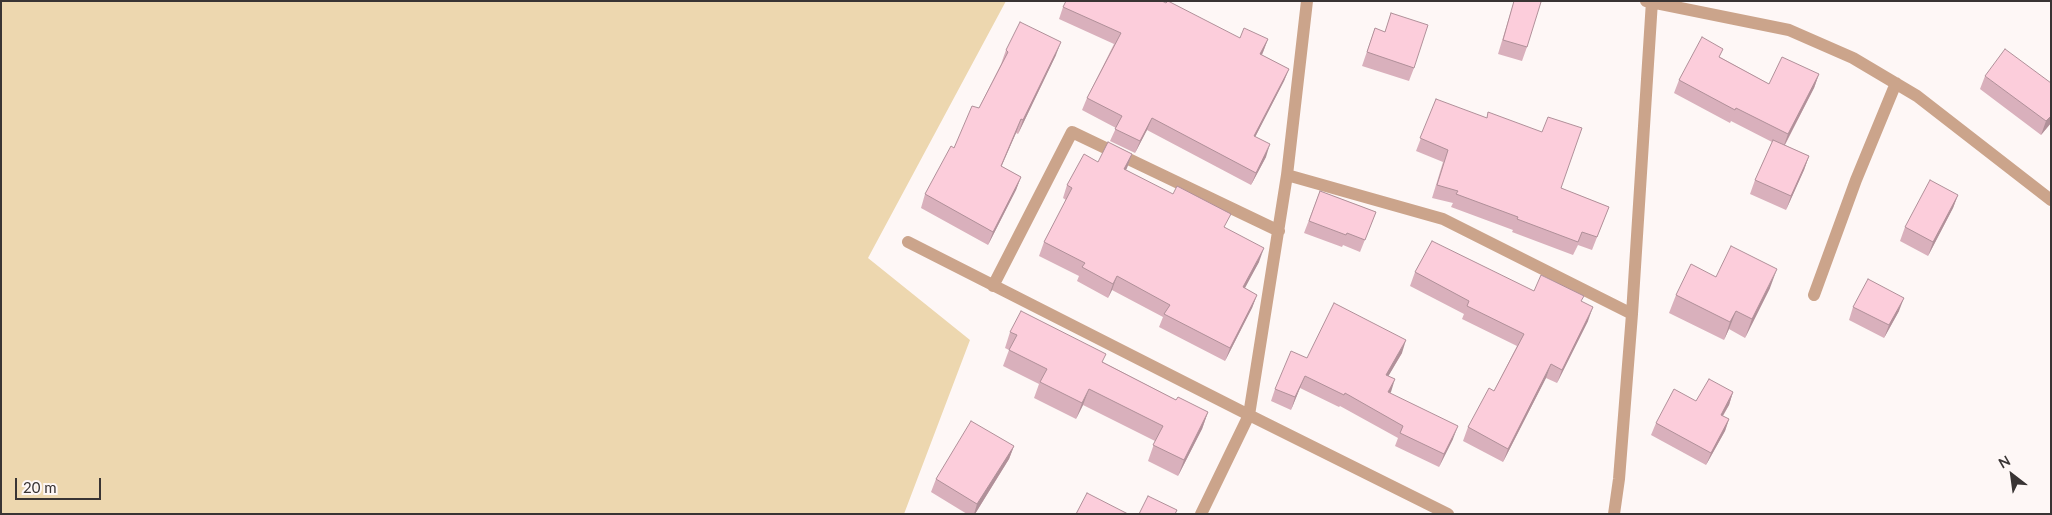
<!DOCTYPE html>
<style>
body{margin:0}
#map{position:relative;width:2052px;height:515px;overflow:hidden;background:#fef7f6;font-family:Lato,sans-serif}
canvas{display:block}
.frame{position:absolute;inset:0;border:2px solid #393434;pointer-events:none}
.north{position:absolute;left:1987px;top:450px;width:50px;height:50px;-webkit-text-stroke:4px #fef7f6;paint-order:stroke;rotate:330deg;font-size:14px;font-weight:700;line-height:20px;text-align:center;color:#393434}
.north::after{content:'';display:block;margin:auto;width:18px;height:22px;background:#393434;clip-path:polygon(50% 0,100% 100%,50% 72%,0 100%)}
.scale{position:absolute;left:15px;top:478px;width:86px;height:22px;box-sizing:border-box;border:2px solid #393434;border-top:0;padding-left:6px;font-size:15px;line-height:18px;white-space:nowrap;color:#393434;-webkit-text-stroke:4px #fef7f6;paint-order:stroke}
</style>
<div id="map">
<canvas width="2052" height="515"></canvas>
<div class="frame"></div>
<div class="north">N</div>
<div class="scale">20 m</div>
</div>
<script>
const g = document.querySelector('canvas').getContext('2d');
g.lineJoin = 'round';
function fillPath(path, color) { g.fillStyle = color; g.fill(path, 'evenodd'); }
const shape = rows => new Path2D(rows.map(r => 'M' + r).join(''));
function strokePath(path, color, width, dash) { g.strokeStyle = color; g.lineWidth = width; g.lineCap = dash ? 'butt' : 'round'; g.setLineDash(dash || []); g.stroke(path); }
fillPath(shape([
 [1,1,1006,1,868,258,970,340,904,514,1,514]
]), '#edd7af');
strokePath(shape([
 [1646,1,1789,30,1853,58,1917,96,2051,200],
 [1287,175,1443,219,1632,314],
 [908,242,1249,415,1448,514],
 [993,286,1072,132,1279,231],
 [1814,295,1856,180,1896,83],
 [1201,514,1249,415,1287,175,1307,1],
 [1614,514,1619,479,1632,314,1652,1]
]), '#cba48b', 12);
fillPath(shape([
 [1514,1,1538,1,1527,47,1522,61,1498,54],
 [1063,7,1240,38,1268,39,1262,55,1289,69,1284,81,1255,137,1266,157,1251,185,1147,130,1135,153,1110,141,1116,128,1082,110,1087,98,1114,44,1059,19],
 [1391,13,1414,68,1409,81,1362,66,1375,28,1385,32],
 [1006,50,1056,55,1018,134,1016,133,1001,166,1021,177,1016,190,988,245,921,208,925,194,979,108,1001,64],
 [1720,57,1769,84,1819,74,1814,88,1785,145,1809,156,1804,170,1786,210,1750,194,1755,180,1772,142,1731,121,1730,123,1674,93,1679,80],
 [1985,76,2051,123,2041,135,1980,89],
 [1436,99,1561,188,1609,207,1592,250,1578,245,1573,255,1512,232,1513,230,1451,207,1453,203,1432,198,1443,162,1416,151],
 [1132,154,1126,170,1226,228,1259,262,1244,288,1257,295,1252,308,1225,361,1159,327,1163,317,1112,290,1108,298,1077,281,1079,276,1039,256,1044,242,1066,200,1063,198,1067,185,1098,162],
 [1320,191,1376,212,1360,252,1343,245,1342,247,1304,233],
 [1958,195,1953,208,1928,256,1900,241,1905,227],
 [1415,272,1534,291,1582,302,1588,321,1557,383,1546,378,1503,462,1463,441,1468,427,1494,391,1517,346,1462,319,1464,314,1410,286],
 [1716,277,1770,288,1745,338,1729,329,1724,340,1669,313,1676,295],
 [1853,307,1899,311,1884,338,1849,320],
 [1010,332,1103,362,1176,400,1208,412,1202,429,1178,476,1148,461,1155,441,1083,405,1076,419,1034,398,1039,384,1003,366,1009,350,1005,348],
 [1402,353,1388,376,1390,393,1453,439,1439,467,1395,446,1398,438,1340,406,1339,407,1300,388,1291,410,1271,401,1275,389,1307,358],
 [1733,392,1729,405,1723,416,1729,419,1725,431,1706,465,1651,435,1656,423,1696,401],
 [1014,446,1009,459,975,514,967,514,931,492,936,479]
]), '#d9b0bc');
fillPath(shape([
 [1268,39,1263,52,1256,66,1260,54],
 [1061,42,1056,55,1018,134,1023,120],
 [1289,69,1284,81,1249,149,1254,136],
 [1819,74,1814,88,1783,148,1788,134],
 [2051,116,2051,123,2041,135,2046,121],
 [1152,118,1147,130,1135,153,1140,141],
 [1021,119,1016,133,996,179,1001,166],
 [1270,144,1266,157,1251,185,1256,173],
 [1132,154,1127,168,1119,182,1124,169],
 [1809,156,1804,170,1786,210,1791,196],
 [1021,177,1016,190,988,245,993,232],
 [1958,195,1953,208,1928,256,1933,242],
 [1264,248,1259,262,1238,301,1243,287],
 [1777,269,1770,288,1745,338,1752,319],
 [1117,276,1112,290,1108,298,1113,284],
 [1257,295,1252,308,1225,361,1230,348],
 [1904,298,1899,311,1884,338,1889,325],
 [1593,307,1588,321,1557,383,1562,370],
 [1736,311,1729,329,1724,340,1730,322],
 [1406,340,1402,353,1382,387,1386,375],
 [1551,364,1546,378,1503,462,1508,449],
 [1305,376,1300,388,1291,410,1295,397],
 [1395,379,1391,392,1383,405,1388,392],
 [1089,389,1083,405,1076,419,1082,403],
 [1733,392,1729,405,1716,427,1721,415],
 [1208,412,1202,429,1178,476,1184,460],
 [1729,419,1725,431,1706,465,1711,453],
 [1458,426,1453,439,1439,467,1444,454],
 [1014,446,1009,459,975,514,974,514,977,504]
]), '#b09099');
const building = shape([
 [1066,1,1162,1,1166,3,1168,1,1240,38,1244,28,1268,39,1260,54,1289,69,1254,136,1270,144,1256,173,1152,118,1140,141,1115,129,1122,116,1087,98,1121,33,1063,7,1066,1],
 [1514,1,1538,1,1541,2,1527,47,1503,40,1514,1],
 [1391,13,1428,25,1414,68,1367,52,1375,28,1385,32,1391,13],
 [1020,22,1061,42,1023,120,1021,119,1001,166,1021,177,993,232,925,194,951,146,954,148,972,106,979,108,1008,52,1006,50,1020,22],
 [1702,37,1723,49,1719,57,1769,84,1782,57,1819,74,1788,134,1736,108,1735,110,1679,80,1702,37],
 [2005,49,2051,83,2051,116,2046,121,1985,76,2005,49],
 [1436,99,1487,118,1488,112,1542,132,1548,117,1582,128,1561,188,1609,207,1597,237,1582,232,1578,242,1517,219,1518,217,1456,194,1458,191,1437,185,1448,150,1420,138,1436,99],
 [1773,140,1809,156,1791,196,1755,180,1773,140],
 [1108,142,1132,154,1124,169,1173,194,1177,186,1231,214,1224,227,1264,248,1243,287,1257,295,1230,348,1164,314,1170,305,1117,276,1113,284,1082,267,1085,263,1044,242,1072,188,1067,185,1084,154,1098,162,1108,142],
 [1930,180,1958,195,1933,242,1905,227,1930,180],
 [1320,191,1376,212,1365,240,1347,233,1346,235,1309,221,1320,191],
 [1432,241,1534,291,1541,275,1584,296,1581,301,1593,307,1562,370,1551,364,1508,449,1468,427,1489,388,1494,391,1524,334,1467,306,1469,301,1415,272,1432,241],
 [1731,246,1777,269,1752,319,1736,311,1730,322,1676,295,1691,264,1716,277,1731,246],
 [1868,279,1904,298,1889,325,1853,307,1868,279],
 [1334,303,1406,340,1386,375,1395,379,1388,392,1458,426,1444,454,1400,433,1403,426,1345,393,1344,395,1305,376,1295,397,1275,389,1291,351,1307,358,1334,303],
 [1021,311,1106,354,1102,362,1176,400,1178,397,1208,412,1184,460,1153,445,1163,426,1089,389,1082,403,1040,382,1047,369,1009,350,1017,335,1010,332,1021,311],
 [1709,379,1733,392,1721,415,1729,419,1711,453,1656,423,1674,389,1696,401,1709,379],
 [971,421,1014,446,977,504,936,479,971,421],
 [1087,493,1128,514,1076,514,1087,493],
 [1148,496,1177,510,1175,514,1139,514,1148,496]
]);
fillPath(building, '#fccddb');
strokePath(building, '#b09099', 1);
</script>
